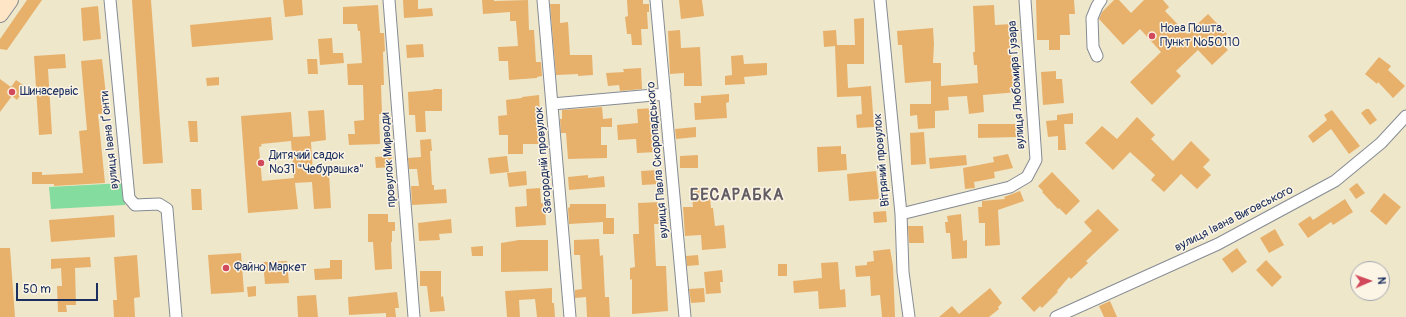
<!DOCTYPE html>
<meta charset="utf-8">
<style>
body{margin:0}
#map{position:relative;width:1406px;height:317px;overflow:hidden;background:#efe7ca;font-family:Pangolin,sans-serif}
canvas{display:block}
.north{position:absolute;left:1350px;top:261px;width:40px;height:40px;box-sizing:border-box;background:#fcf5e5;border:1px solid #a2a6af;border-radius:50%;rotate:88deg;font-size:11px;font-weight:700;line-height:16px;text-align:center;color:#1b2f5e}
.north::after{content:'';display:block;margin:auto;width:14px;height:18px;background:#d1495b;clip-path:polygon(50% 0,100% 100%,50% 72%,0 100%)}
.scale{position:absolute;left:16px;top:283px;width:82px;height:18px;box-sizing:border-box;border:2px solid #1b2f5e;border-top:0;padding-left:5px;font-size:12px;line-height:14px;white-space:nowrap;color:#1b2f5e;-webkit-text-stroke:3px #fcf5e5;paint-order:stroke}
</style>
<div id="map">
<canvas width="1406" height="317"></canvas>
<div class="north">N</div>
<div class="scale">50 m</div>
</div>
<script>
const g = document.querySelector('canvas').getContext('2d');
g.lineJoin = 'round';
function fillPath(path, color) { g.fillStyle = color; g.fill(path, 'evenodd'); }
const shape = rows => new Path2D(rows.map(r => 'M' + r).join(''));
function strokePath(path, color, width, dash) { g.strokeStyle = color; g.lineWidth = width; g.lineCap = dash ? 'butt' : 'round'; g.setLineDash(dash || []); g.stroke(path); }
function write(font, color, halo, rows, align = 'center') {
  g.font = font + ' Pangolin,sans-serif'; g.lineWidth = 3; g.setLineDash([]); g.textBaseline = 'middle'; g.strokeStyle = halo; g.fillStyle = color; for (const [text, x, y, turn = 0] of rows) {
    g.save(); g.translate(x, y); g.rotate((+turn || 0) * Math.PI / 180); g.textAlign = isNaN(turn) ? turn : align; if (halo) g.strokeText(text, 0, 0); g.fillText(text, 0, 0); g.restore();
  }
}
fillPath(shape([
 [124,183,125,205,51,209,49,187]
]), '#85dc9f');
fillPath(shape([
 [27,0,42,0,7,50,0,49,0,39],
 [132,0,151,0,163,163,143,164],
 [283,0,302,0,303,15,285,17],
 [403,0,418,0,418,9,432,8,433,16,404,18],
 [482,0,494,0,494,1,528,0,529,30,534,30,536,62,541,62,542,76,537,77,537,78,509,80,508,61,499,61,498,47,518,46,516,21,510,21,510,12,483,14],
 [627,0,643,0,643,4,649,4,649,12,647,12,648,29,641,29,642,45,632,45,631,34,627,34,625,17,628,16],
 [679,0,702,0,704,16,681,19],
 [1036,0,1074,0,1075,14,1069,14,1070,35,1060,35,1060,50,1049,50,1049,40,1037,40],
 [1114,0,1119,0,1131,13,1144,0,1163,0,1169,7,1165,11,1187,34,1208,14,1227,34,1220,41,1228,50,1212,65,1198,50,1176,71,1181,76,1152,105,1130,82,1161,52,1140,29,1123,45,1099,19,1102,12],
 [550,4,560,4,560,23,568,22,570,55,592,55,593,75,578,76,578,74,556,75],
 [378,5,380,33,384,33,385,51,383,52,384,85,381,85,382,114,379,114,380,144,349,145,348,134,355,134,354,121,364,120,363,85,348,85,347,64,362,63,360,31,358,31,357,24,343,24,343,7],
 [994,5,995,25,1012,24,1013,42,1010,42,1013,81,1017,80,1018,92,983,95,984,112,969,114,967,96,948,97,949,110,935,111,935,128,918,129,917,115,910,116,910,104,931,104,931,81,905,83,902,45,898,45,897,31,933,28,934,44,933,63,941,63,941,86,978,83,977,65,974,65,973,52,975,52,973,6],
 [98,6,101,39,83,41,81,8],
 [271,17,273,40,192,47,190,25],
 [864,18,864,64,847,64,848,88,871,86,874,127,857,128,856,115,862,114,861,96,837,97,835,46,824,47,823,31,836,30,837,45,855,45,854,19],
 [680,30,681,48,700,47,702,86,684,86,684,73,670,74,668,31],
 [332,38,333,53,343,53,344,63,320,65,318,39],
 [423,44,424,57,407,58,406,45],
 [65,54,66,68,48,69,52,134,39,135,34,56],
 [743,55,744,64,767,63,767,75,744,77,745,84,725,85,725,76,732,75,731,56],
 [1379,57,1391,66,1388,70,1405,86,1393,98,1378,82,1377,84,1365,74],
 [102,59,108,113,98,114,105,183,54,186,54,184,32,184,32,172,42,172,42,175,83,173,79,131,87,130,81,61],
 [307,59,317,59,318,74,308,74],
 [641,68,642,89,620,91,619,85,608,86,606,73,624,72,623,69],
 [1056,71,1056,79,1062,79,1064,103,1043,105,1041,72],
 [219,77,219,85,207,86,206,78],
 [0,79,11,87,16,80,26,87,17,100,12,96,0,112],
 [433,89,442,89,442,111,425,111,426,132,416,132,415,115,409,115,408,92,433,90],
 [729,94,729,102,726,103,727,118,695,120,694,103,701,103,701,96],
 [539,95,540,115,539,115,539,144,523,144,523,154,508,154,508,135,499,135,498,116,507,115,506,100,522,98,522,97],
 [602,107,603,119,612,118,612,127,601,127,601,145,607,145,607,158,568,159,566,133,561,133,560,119,562,119,562,110],
 [655,108,657,152,637,153,636,139,618,140,617,125,638,123,637,109],
 [1366,109,1369,109,1377,120,1370,125,1361,113],
 [324,110,326,140,311,142,313,174,329,173,331,208,314,209,312,182,295,183,298,209,248,213,241,116,291,112,293,137,310,136,308,111],
 [291,141,294,178,262,181,259,147,262,146,261,144],
 [1332,110,1360,146,1349,154,1331,129,1313,143,1308,136,1327,120,1324,115],
 [1073,113,1073,124,1064,124,1066,150,1058,150,1058,136,1048,137,1046,121,1057,120,1057,115],
 [1137,117,1155,135,1151,139,1173,161,1191,141,1210,160,1203,167,1211,175,1197,189,1181,174,1164,192,1151,180,1155,175,1130,152,1113,170,1085,143,1102,126,1117,139],
 [188,121,197,121,198,142,190,142],
 [978,124,1016,124,1017,137,978,138],
 [696,127,696,137,676,139,675,129],
 [924,132,926,164,911,165,910,133],
 [431,139,432,151,430,151,432,185,434,185,434,190,446,189,447,203,412,205,411,186,419,186,417,169,409,169,408,158,421,157,420,140],
 [841,146,841,154,846,154,847,170,818,172,817,147],
 [1008,154,1013,168,994,172,995,178,974,182,975,188,965,189,963,168,994,162,993,157],
 [698,155,698,168,680,168,680,156],
 [966,155,967,165,930,169,929,158],
 [392,156,393,167,376,168,375,157],
 [507,156,509,172,490,174,488,158],
 [658,170,659,184,642,185,641,171],
 [526,171,527,185,509,187,507,173],
 [876,171,879,199,849,201,847,174],
 [1052,172,1080,201,1066,215,1059,208,1058,209,1042,192,1043,191,1038,186],
 [588,175,588,178,604,176,605,187,569,190,568,177],
 [1357,183,1365,193,1356,199,1349,189],
 [709,187,711,208,713,208,715,226,724,225,726,248,702,250,701,235,685,236,683,207,693,207,691,188],
 [540,188,541,203,545,203,546,225,516,227,515,207,527,206,526,189],
 [191,189,201,189,202,210,192,210],
 [1020,191,1024,201,998,210,1000,245,985,246,985,223,979,223,978,207,982,207,982,201,1005,199,1004,197],
 [1384,193,1401,207,1386,225,1370,211],
 [1345,199,1353,212,1333,225,1331,222,1308,238,1298,224,1310,216,1313,220],
 [661,202,662,224,654,224,656,266,666,266,668,311,632,314,632,279,630,280,630,268,635,267,633,234,639,234,638,203],
 [570,204,606,204,606,218,614,218,614,234,603,234,603,222,569,224,568,208,570,207],
 [1098,209,1119,230,1086,261,1088,263,1071,279,1069,277,1057,291,1058,292,1042,308,1040,306,1034,312,1021,298,1092,231,1084,222],
 [886,211,887,222,874,223,873,212],
 [368,214,388,214,388,222,395,222,395,231,392,231,392,242,391,242,392,269,375,270,373,242,368,242],
 [961,214,963,241,967,240,967,258,952,259,950,233,946,233,945,222,948,222,947,216],
 [114,215,115,237,51,242,49,220],
 [451,219,452,233,439,234,440,240,419,241,418,223],
 [908,226,923,226,924,243,909,243],
 [1275,229,1284,245,1269,253,1260,238],
 [599,239,600,256,603,255,605,297,609,297,610,317,587,317,586,297,575,298,575,290,582,289,580,255,574,255,574,240],
 [519,240,548,240,548,271,501,272,501,243],
 [483,246,483,256,472,256,471,247],
 [0,248,10,248,15,317,0,317],
 [1237,248,1247,262,1232,273,1222,259],
 [890,249,893,266,895,317,882,317,880,295,871,296,870,276,856,277,855,266,867,265,867,262,874,261,873,251],
 [241,253,244,292,211,294,208,255],
 [137,255,140,297,134,298,135,317,114,317,113,300,117,300,114,257],
 [698,255,699,265,687,266,686,256],
 [90,257,91,267,75,268,76,305,66,305,67,312,58,312,57,286,62,286,61,268,51,269,51,259],
 [330,260,342,260,342,279,315,280,314,269,330,268],
 [1266,260,1282,277,1272,287,1256,270],
 [287,261,289,283,265,284,263,262],
 [838,262,840,290,845,289,846,307,819,309,818,291,794,293,793,281,822,278,821,263],
 [778,264,787,264,787,276,778,276],
 [722,270,723,282,720,282,721,293,706,294,704,272],
 [420,271,441,271,441,297,443,296,445,311,430,312,427,286,420,286],
 [256,286,256,296,248,297,247,287],
 [552,288,552,303,554,303,555,317,537,317,535,299,519,300,520,317,507,317,505,291],
 [704,288,705,302,691,303,689,289],
 [990,288,1002,303,998,307,999,309,989,317,939,317,952,306,959,314],
 [397,292,399,308,395,308,396,317,386,317,386,313,349,315,348,297],
 [316,295,318,317,298,317,297,296],
 [1110,301,1117,317,1104,317,1099,306]
]), '#e7b16c');
const minor = shape([
 [110,0,129,198,135,205,159,204,167,209,176,317],
 [389,0,414,317],
 [543,0,570,317],
 [656,0,685,317],
 [880,0,901,214,903,272,909,317],
 [1097,56,1093,47,1092,18,1097,6,1101,0],
 [552,104,665,94],
 [901,214,1010,187,1027,177,1036,160,1025,0],
 [1056,317,1218,244,1335,181,1381,143,1406,116]
]);
const secondary = shape([
 [0,14,10,0]
]);
strokePath(minor, '#858b94', 13);
strokePath(secondary, '#858b94', 18);
strokePath(minor, '#fff', 11);
strokePath(secondary, '#fde5c5', 16);
for (const [x, y, r, color] of [
 [1152,36,4,"#d1495b"],
 [12,92,4,"#d1495b"],
 [261,163,4,"#d1495b"],
 [226,268,4,"#d1495b"]
]) { const dot = new Path2D(); dot.arc(x, y, r, 0, 2 * Math.PI); g.fillStyle = color; g.fill(dot); strokePath(dot, '#fcf5e5', 1.5); }
write('12px', '#1b2f5e', '#fcf5e5', [
 ["Нова Пошта.",1160,29],
 ["Пункт №50110",1160,43],
 ["Шинасервіс",20,92],
 ["Дитячий садок",269,156],
 ["№31 \"Чебурашка\"",269,170],
 ["Файно Маркет",234,268]
], 'left');
write('12px', '#1b2f5e', '#fcf5e5', [
 ["вулиця Любомира Гузара",1017,85,-94],
 ["вулиця Івана Ґонти",110,140,-96],
 ["провулок Мирводи",389,160,-94],
 ["Загородній провулок",544,160,-95],
 ["вулиця Павла Скоропадського",658,160,-95],
 ["Вітряний провулок",882,160,-95],
 ["вулиця Івана Виговського",1234,219,-27]
]);
g.letterSpacing = '1px';
write('bold 16px', '#625c63', '#fcf5e5', [
 ["БЕСАРАБКА",737,196]
]);
g.letterSpacing = '0px';
</script>
